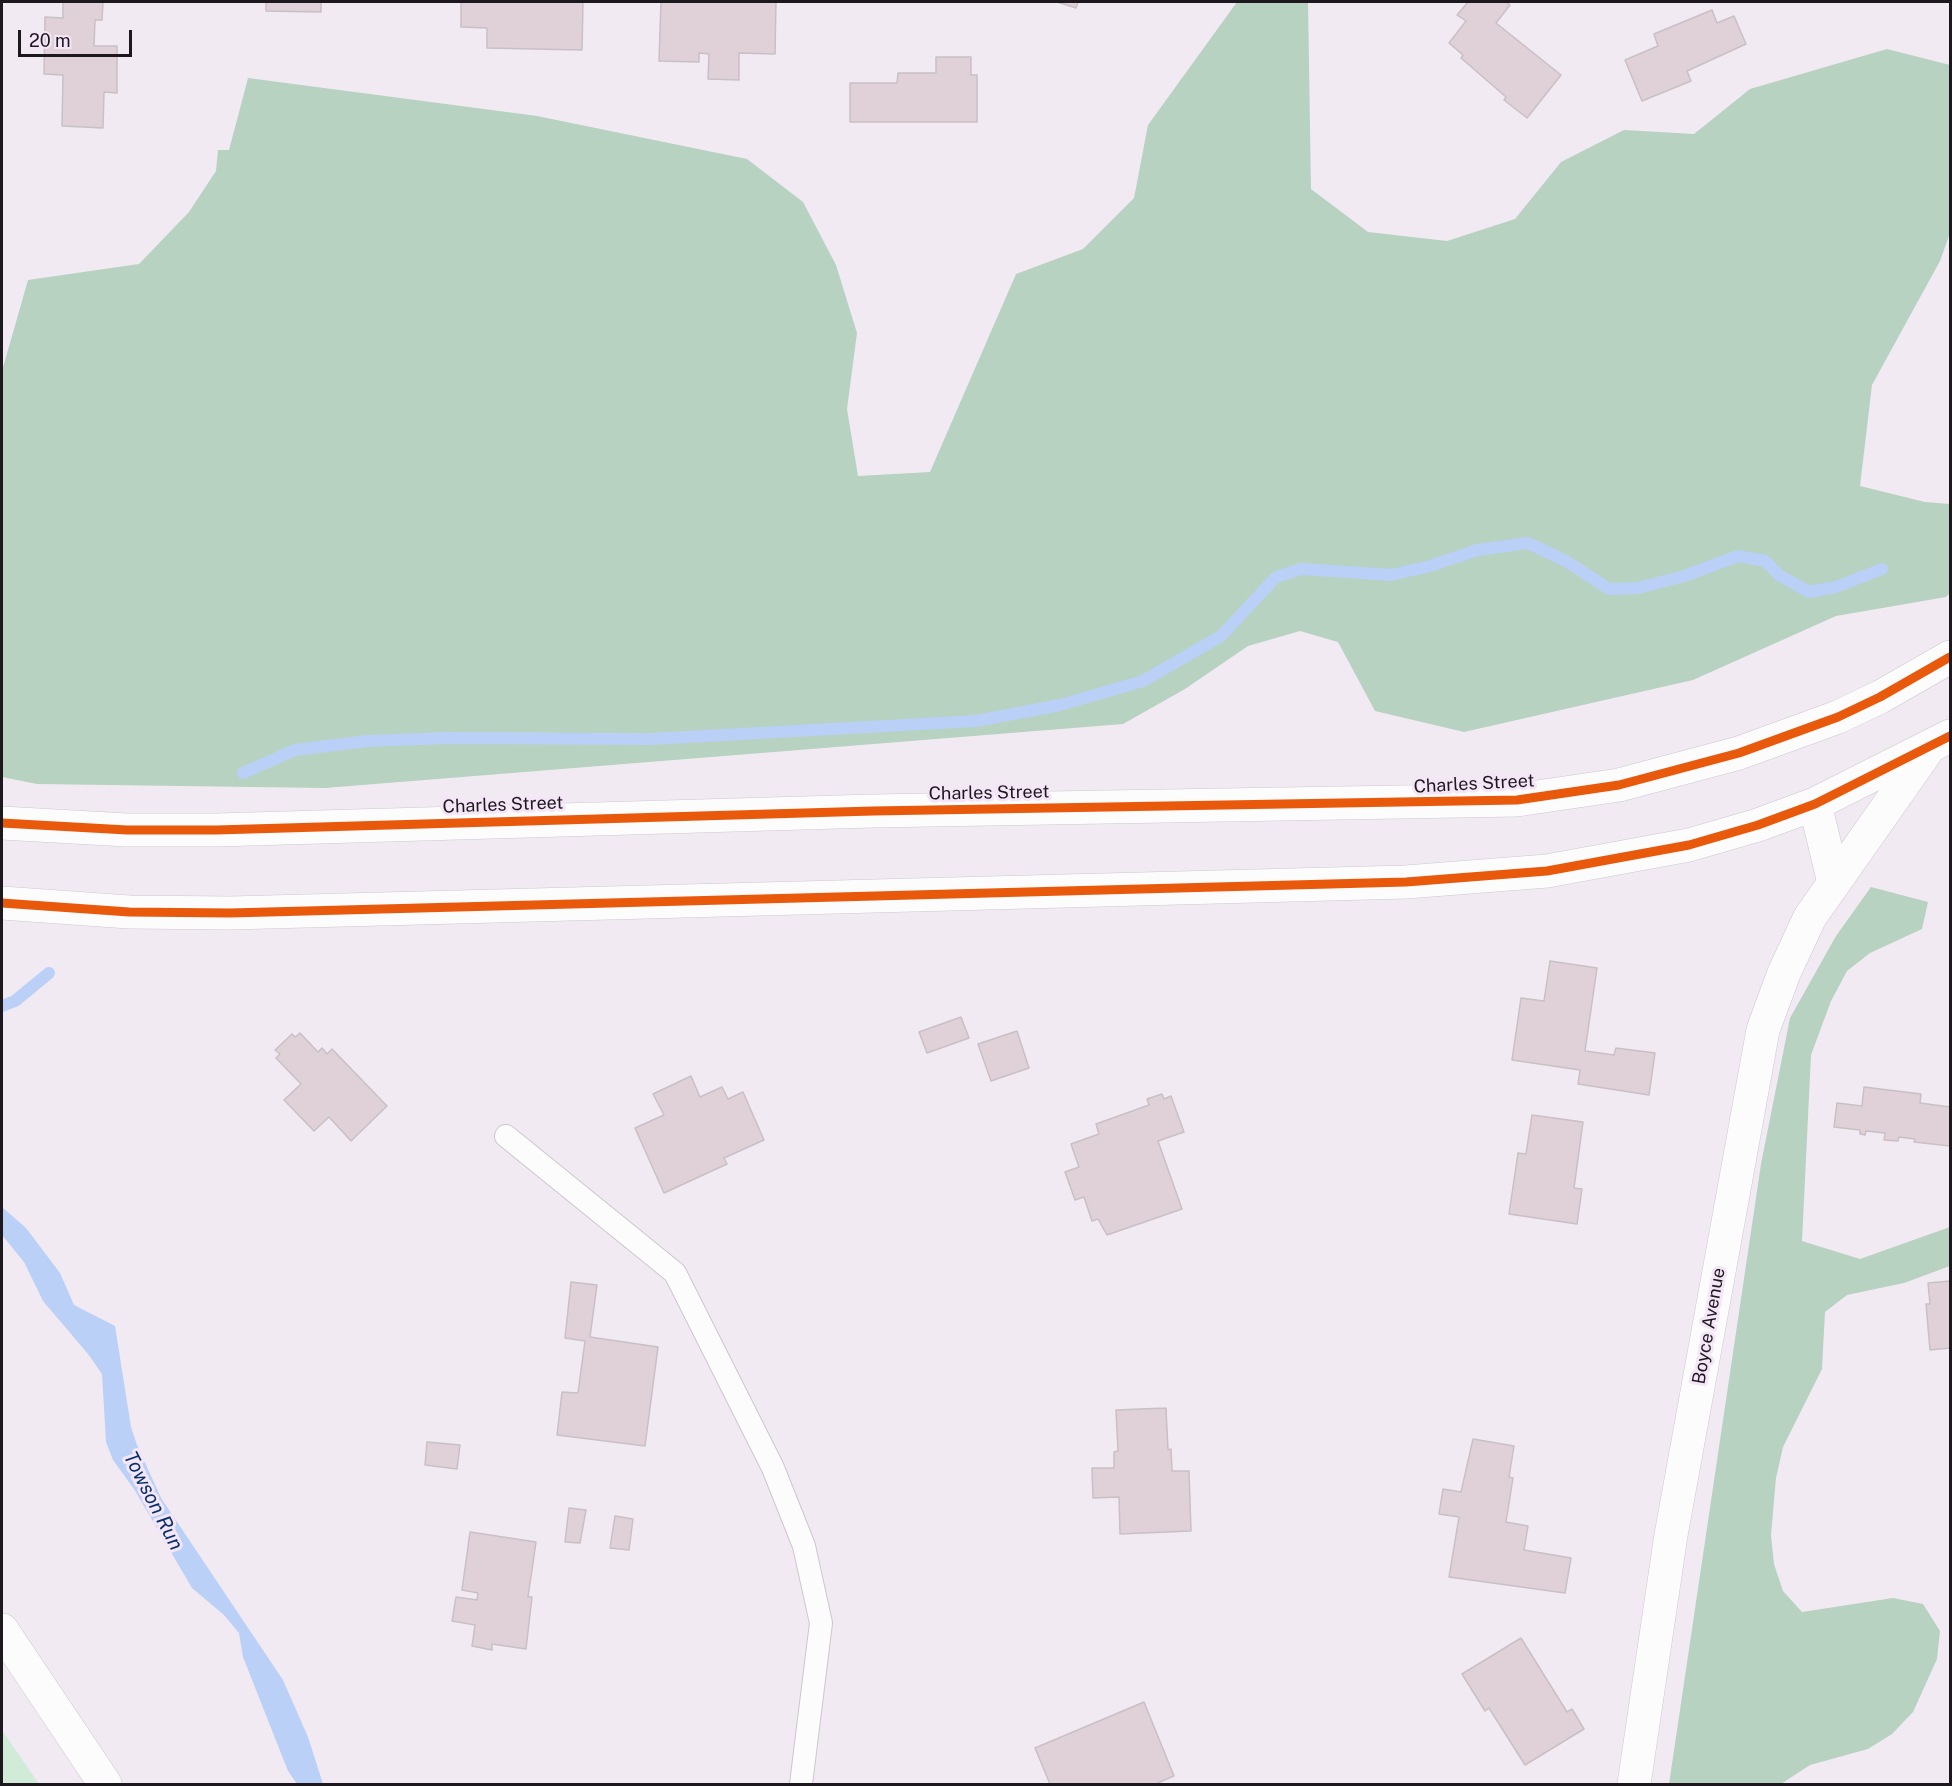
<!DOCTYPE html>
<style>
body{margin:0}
#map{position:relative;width:1952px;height:1786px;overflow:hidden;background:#f1eaf2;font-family:"Public Sans",sans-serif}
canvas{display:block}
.frame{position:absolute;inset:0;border:3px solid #1d181e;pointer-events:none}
.scale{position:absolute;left:18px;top:30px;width:114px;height:27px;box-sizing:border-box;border:3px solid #1d181e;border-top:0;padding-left:8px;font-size:18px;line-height:21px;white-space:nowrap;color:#1d181e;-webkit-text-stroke:4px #f4e6f6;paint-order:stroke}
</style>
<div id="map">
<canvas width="1952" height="1786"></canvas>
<div class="frame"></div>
<div class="scale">20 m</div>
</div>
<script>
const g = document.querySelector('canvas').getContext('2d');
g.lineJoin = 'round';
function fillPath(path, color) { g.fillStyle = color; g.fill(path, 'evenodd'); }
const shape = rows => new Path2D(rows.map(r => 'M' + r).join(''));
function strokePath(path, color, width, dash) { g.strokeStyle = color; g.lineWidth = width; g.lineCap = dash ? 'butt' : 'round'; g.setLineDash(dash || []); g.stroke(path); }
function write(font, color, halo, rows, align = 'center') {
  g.font = font + ' "Public Sans",sans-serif'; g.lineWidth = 6; g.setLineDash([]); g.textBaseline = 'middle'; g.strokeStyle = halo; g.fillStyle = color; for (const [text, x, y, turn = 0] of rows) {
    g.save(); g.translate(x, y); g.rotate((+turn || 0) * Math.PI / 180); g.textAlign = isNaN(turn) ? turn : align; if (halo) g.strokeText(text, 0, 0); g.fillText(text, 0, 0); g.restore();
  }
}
fillPath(shape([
 [2,1730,39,1784,2,1784]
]), '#d0ecd9');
fillPath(shape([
 [1237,2,1308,2,1311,189,1368,232,1447,241,1515,219,1561,162,1624,130,1694,134,1750,89,1887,49,1950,65,1950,233,1940,261,1872,385,1860,486,1925,502,1950,504,1950,593,1946,597,1836,616,1693,680,1464,732,1375,711,1338,642,1300,631,1248,646,1185,689,1123,724,325,788,37,784,2,777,2,371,28,280,139,264,189,212,216,171,218,150,229,150,248,78,537,116,747,159,803,202,836,265,857,333,847,409,858,476,930,472,1016,274,1083,249,1134,198,1148,125],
 [1871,887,1928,902,1922,929,1870,953,1847,971,1831,1001,1811,1055,1802,1241,1860,1259,1950,1227,1950,1266,1904,1283,1847,1295,1825,1312,1822,1369,1783,1447,1776,1478,1771,1535,1774,1564,1783,1591,1802,1612,1893,1598,1923,1604,1940,1631,1937,1659,1913,1712,1892,1734,1868,1749,1810,1765,1781,1784,1669,1784,1761,1164,1790,1018,1836,936]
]), '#b7d2c0');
fillPath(shape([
 [2,1207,26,1228,60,1273,74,1305,115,1326,131,1427,137,1445,161,1498,283,1680,308,1737,323,1784,297,1784,288,1771,243,1657,239,1633,224,1615,192,1588,134,1489,113,1460,106,1442,102,1374,88,1354,43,1301,24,1262,2,1235]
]), '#bad0f6');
strokePath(shape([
 [243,773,295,750,367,741,447,738,651,739,976,721,1060,705,1143,681,1221,636,1276,577,1301,569,1391,575,1430,566,1477,550,1528,543,1566,561,1609,589,1638,588,1684,576,1738,556,1765,561,1779,575,1809,592,1836,587,1882,569],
 [2,1006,15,1001,49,973]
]), '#bad0f6', 12);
const building = shape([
 [63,2,103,2,102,20,95,20,94,46,117,46,117,93,104,92,103,128,62,126,63,75,44,74,45,17,63,18,63,2],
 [266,2,376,2,321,2,321,12,266,11,266,2],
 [461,2,583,2,582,50,487,48,487,28,461,27,461,2],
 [661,2,776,2,775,54,739,53,739,80,708,79,709,54,699,53,699,62,659,61,661,2],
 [1057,2,1078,2,1076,8,1057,2],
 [1468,2,1506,2,1510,5,1496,23,1561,75,1527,118,1504,100,1506,97,1461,58,1463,55,1449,43,1466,21,1457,15,1468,2],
 [1712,10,1717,23,1734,16,1746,44,1687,71,1691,81,1642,101,1625,60,1658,46,1654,34,1712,10],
 [936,57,971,57,971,75,977,75,977,122,850,122,850,83,897,83,898,73,936,73,936,57],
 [1550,961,1597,968,1585,1051,1614,1055,1616,1048,1655,1053,1649,1095,1578,1084,1580,1070,1512,1060,1521,998,1544,1001,1550,961],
 [961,1017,969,1038,927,1053,919,1032,961,1017],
 [1017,1031,1029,1068,991,1081,978,1044,1017,1031],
 [300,1033,318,1052,322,1048,327,1054,332,1049,387,1106,351,1141,329,1117,314,1131,284,1100,301,1084,276,1058,280,1054,275,1050,292,1034,295,1037,300,1033],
 [691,1076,700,1097,722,1087,728,1099,743,1092,764,1140,724,1158,727,1164,664,1193,635,1128,664,1115,653,1094,691,1076],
 [1864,1087,1921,1094,1920,1103,1950,1107,1950,1146,1914,1142,1915,1139,1899,1137,1898,1141,1884,1140,1885,1133,1866,1131,1865,1135,1860,1134,1860,1130,1834,1127,1837,1103,1862,1106,1864,1087],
 [1162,1094,1164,1099,1171,1096,1184,1132,1158,1141,1182,1209,1107,1235,1098,1219,1092,1221,1084,1197,1075,1200,1065,1172,1079,1167,1071,1144,1099,1134,1096,1124,1149,1105,1147,1099,1162,1094],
 [1532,1115,1583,1122,1574,1188,1582,1189,1577,1224,1509,1214,1518,1153,1526,1154,1532,1115],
 [1950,1281,1950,1348,1930,1350,1926,1304,1930,1304,1928,1283,1950,1281],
 [571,1282,597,1285,590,1337,658,1347,645,1446,557,1435,562,1392,578,1393,585,1341,565,1338,571,1282],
 [1166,1408,1168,1450,1171,1449,1172,1471,1189,1471,1191,1531,1120,1534,1119,1497,1093,1498,1092,1468,1114,1468,1114,1452,1118,1451,1116,1410,1166,1408],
 [1473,1439,1514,1446,1509,1477,1513,1478,1506,1522,1528,1526,1524,1550,1571,1558,1565,1593,1449,1577,1459,1517,1439,1514,1443,1489,1461,1492,1473,1439],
 [427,1442,460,1445,457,1469,425,1465,427,1442],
 [569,1508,586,1510,580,1543,565,1542,569,1508],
 [615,1516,633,1519,629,1550,610,1548,615,1516],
 [470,1532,536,1542,528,1597,532,1597,526,1649,492,1644,492,1650,472,1646,475,1625,452,1621,456,1597,477,1600,478,1593,462,1590,470,1532],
 [1521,1638,1567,1712,1572,1709,1584,1729,1525,1765,1489,1708,1485,1711,1462,1674,1521,1638],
 [1144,1702,1174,1776,1155,1784,1050,1784,1035,1748,1144,1702]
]);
fillPath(building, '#e0d0d8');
strokePath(building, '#c8c0c5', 1.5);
const service = shape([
 [506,1136,675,1273,773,1468,804,1546,821,1623,801,1784]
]);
const minor = shape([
 [1634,1784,1671,1535,1763,1030,1784,973,1810,917,1834,883]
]);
const secondary = shape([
 [2,1630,105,1784]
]);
const primary = shape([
 [1815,804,1834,883],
 [2,823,127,830,216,830,873,811,1517,800,1619,785,1739,753,1838,717,1880,697,1950,657],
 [1834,883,1926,752],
 [2,903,129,912,230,913,1406,882,1547,871,1689,845,1758,825,1815,804,1950,736]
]);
strokePath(service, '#ccc7cd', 24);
strokePath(minor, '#ccc7cd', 34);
strokePath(secondary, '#ccc7cd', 34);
strokePath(primary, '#ccc7cd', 34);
strokePath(service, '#fdfcfd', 22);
strokePath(minor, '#fdfcfd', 33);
strokePath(secondary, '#fdfcfd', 33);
strokePath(primary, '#fdfcfd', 33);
strokePath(shape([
 [2,823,127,830,216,830,873,811,1517,800,1619,785,1739,753,1838,717,1880,697,1950,657],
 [2,903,129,912,230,913,1406,882,1547,871,1689,845,1758,825,1815,804,1950,736]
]), '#e8590c', 9);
write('18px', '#1d181e', '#f4e6f6', [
 ["Charles Street",1474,784,-3],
 ["Charles Street",989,793,-1],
 ["Charles Street",503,805,-2],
 ["Boyce Avenue",1709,1326,-80]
]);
write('italic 20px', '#06316b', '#f4e6f6', [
 ["Towson Run",153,1501,63]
]);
</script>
